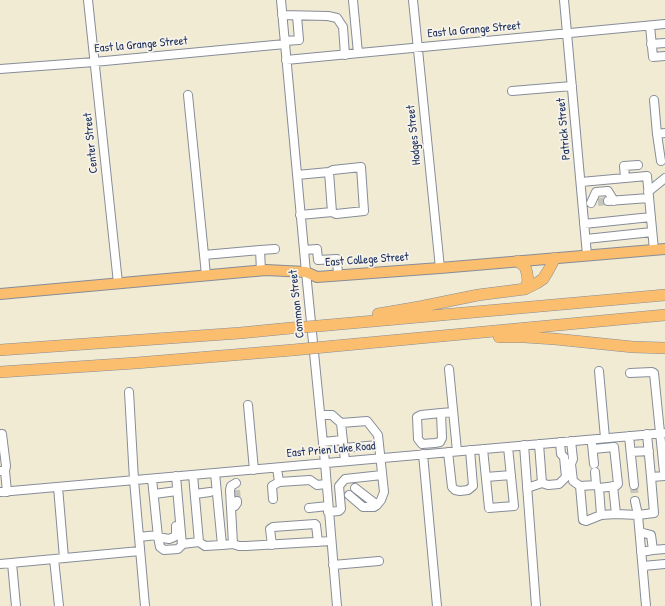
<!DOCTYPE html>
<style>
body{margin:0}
canvas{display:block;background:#f1ebd4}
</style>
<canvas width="665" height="606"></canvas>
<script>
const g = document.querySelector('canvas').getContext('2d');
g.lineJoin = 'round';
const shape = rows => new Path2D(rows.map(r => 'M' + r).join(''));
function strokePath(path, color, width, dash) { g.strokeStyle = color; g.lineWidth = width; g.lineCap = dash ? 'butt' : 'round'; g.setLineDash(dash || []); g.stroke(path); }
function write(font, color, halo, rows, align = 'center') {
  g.font = font + ' "Patrick Hand",sans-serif'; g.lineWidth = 3.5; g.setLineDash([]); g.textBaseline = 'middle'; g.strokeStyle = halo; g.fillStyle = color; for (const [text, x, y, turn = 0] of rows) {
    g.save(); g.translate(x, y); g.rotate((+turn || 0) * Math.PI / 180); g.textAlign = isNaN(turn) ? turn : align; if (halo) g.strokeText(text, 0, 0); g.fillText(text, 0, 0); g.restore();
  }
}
strokePath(shape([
 [598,202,608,201],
 [634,485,635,501],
 [236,490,237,501]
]), '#c6c5bc', 8, [8, 4]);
const minor = shape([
 [88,0,118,283],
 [281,0,306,272,325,463,337,606],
 [353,0,358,53],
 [413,0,440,268],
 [564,0,587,255],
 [282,15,328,16,337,18,343,27,345,55],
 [650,26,653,57,665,56],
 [285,41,299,40,297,16],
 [651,44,665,43],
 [286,60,665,24],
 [0,69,94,62,285,44],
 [512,91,572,86],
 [188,95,206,275],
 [654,100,657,134],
 [661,161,657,134,665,133],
 [297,175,329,172,333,170,361,167,364,211,336,214,332,212],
 [625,178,624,166,638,165],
 [581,182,647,176,654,250],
 [648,192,665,178],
 [608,201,649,198],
 [591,203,596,192,608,191,614,201],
 [300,215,332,212,329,172],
 [584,224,651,217],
 [586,239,652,232],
 [260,250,275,249],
 [304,250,317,249,318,260,337,259,338,275],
 [204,255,260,250,261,271],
 [449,369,457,451],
 [599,371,605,438],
 [630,373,652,372,654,373,664,472,665,475],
 [129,392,134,480,145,606],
 [248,405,254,470],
 [441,413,442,438,440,442,435,443,422,444,418,439,417,417,421,415,441,413,453,412],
 [320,415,332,415,341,423],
 [0,434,2,434,6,466,5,471],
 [647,434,651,477,665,476],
 [629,436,634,485],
 [571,441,573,459,571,464,573,481,580,486,596,485],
 [323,442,343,440],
 [539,444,542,483,548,485,559,484,566,477,564,457,561,454,560,442],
 [592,444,594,464],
 [524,445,536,606],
 [343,448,379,445],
 [483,449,489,508,514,506,508,447],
 [593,449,614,447,618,484,616,486,599,488,596,485,595,472],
 [448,452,452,487,455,490,460,491,468,490,473,486,470,450],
 [631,452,649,451],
 [423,454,437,606],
 [345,461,341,423,367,421,378,435,384,492,381,500,377,505,374,507,363,507,349,495],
 [277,468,279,482,310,480,317,485,326,484],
 [0,471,5,471,7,492],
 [193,475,199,542],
 [486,477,511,475],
 [152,479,158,537,160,547,164,550,178,549,182,545,176,476],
 [580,486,583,520,586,521,601,515],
 [58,487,64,558],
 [355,488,377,505],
 [527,488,542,483],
 [599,488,601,515,616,514,613,486],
 [0,492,665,433],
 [154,494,177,491],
 [195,494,210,492],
 [273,499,272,486,279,482],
 [635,501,638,515,646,606],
 [231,508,230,490,231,486,236,483],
 [309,508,328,506],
 [328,512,339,511,341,509,339,486,345,479,382,475],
 [616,514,638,515,654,513,651,477],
 [640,532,651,535,653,550,641,552],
 [139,537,157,535],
 [158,537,169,539,174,537,176,535,176,526],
 [182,544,199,542,205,546,222,545,215,473],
 [233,544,231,508,235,506,237,503,237,501],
 [222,545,233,544,239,546,246,546,331,541],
 [272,545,270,529,273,527,315,524,316,525,318,542],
 [653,550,665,549],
 [54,559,59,606],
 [12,563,16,606],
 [0,564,140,551],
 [333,565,379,561],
 [643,566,665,564]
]);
const major = shape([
 [0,294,266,270,306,272,317,277,440,268,665,249]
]);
const highway = shape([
 [518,261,525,267,527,273,528,281,525,289],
 [378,314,419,307,478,295,525,289,537,283,543,279,548,271,555,258],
 [318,326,665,295],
 [499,337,524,337,555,339,633,347,665,348],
 [335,346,665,315],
 [0,350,240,333,291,328],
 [0,372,136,363,293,350]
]);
strokePath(minor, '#868d99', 10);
strokePath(major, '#868d99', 12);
strokePath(highway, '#868d99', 12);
strokePath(minor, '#fff', 8);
strokePath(major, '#fbbe6e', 10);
strokePath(highway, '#fbbe6e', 11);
const highwayBridge = shape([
 [291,328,318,326],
 [293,350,335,346]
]);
strokePath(highwayBridge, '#868d99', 12, []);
strokePath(highwayBridge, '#fbbe6e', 11);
write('12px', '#1b2f5e', '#f7f3e8', [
 ["East la Grange Street",474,30,-5],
 ["East la Grange Street",141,45,-5],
 ["Patrick Street",564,129,-95],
 ["Hodges Street",414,135,-96],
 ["Center Street",91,143,-96],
 ["East College Street",367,260,-4],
 ["Common Street",297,304,-96],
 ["East Prien Lake Road",331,450,-5]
]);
</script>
